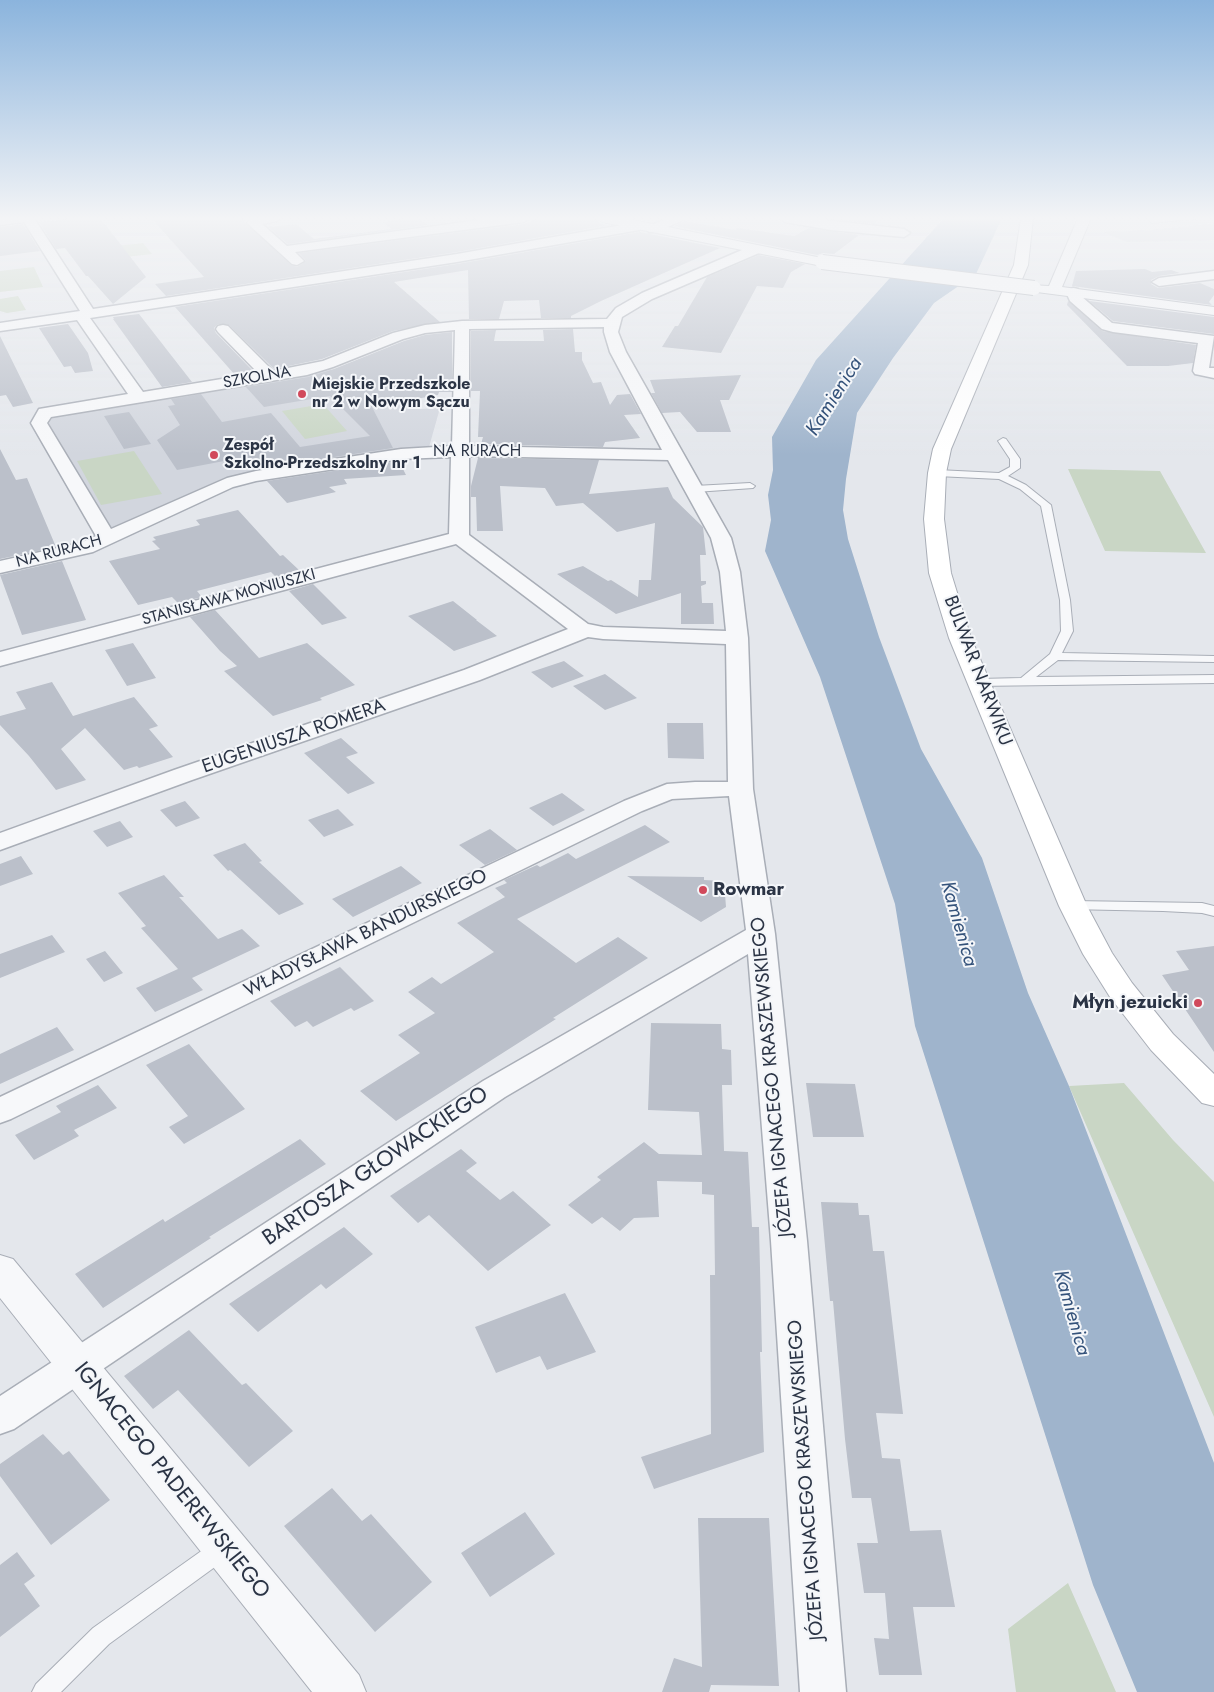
<!DOCTYPE html>
<meta charset="utf-8">
<style>
body{margin:0}
canvas{display:block;background:#e4e7ec}
</style>
<canvas width="1214" height="1692"></canvas>
<script>
const g = document.querySelector('canvas').getContext('2d');
g.lineJoin = 'round';
function fillPath(path, color) { g.fillStyle = color; g.fill(path, 'evenodd'); }
const shape = rows => new Path2D(rows.map(r => 'M' + r).join(''));
function strokePath(path, color, width, dash) { g.strokeStyle = color; g.lineWidth = width; g.lineCap = dash ? 'butt' : 'round'; g.setLineDash(dash || []); g.stroke(path); }
function write(font, color, halo, rows, align = 'center') {
  g.font = font + ' Jost,sans-serif'; g.lineWidth = 4; g.setLineDash([]); g.textBaseline = 'middle'; g.strokeStyle = halo; g.fillStyle = color; for (const [text, x, y, turn = 0] of rows) {
    g.save(); g.translate(x, y); g.rotate((+turn || 0) * Math.PI / 180); g.textAlign = isNaN(turn) ? turn : align; if (halo) g.strokeText(text, 0, 0); g.fillText(text, 0, 0); g.restore();
  }
}
fillPath(shape([
 [1214,223,1214,240,1127,242,1103,232,1154,230],
 [328,367,344,379,420,397,421,409,440,408,429,447,298,462,256,470,206,487,119,530,112,531,46,423,50,416]
]), '#d2d6de');
fillPath(shape([
 [143,243,152,254,126,257,116,246],
 [34,267,43,287,0,292,0,271],
 [18,296,26,310,7,313,0,311,0,299],
 [323,404,347,431,305,439,282,411],
 [134,451,162,494,101,505,77,461],
 [1068,469,1160,471,1206,553,1105,551],
 [1124,1083,1173,1140,1214,1182,1214,1417,1069,1086],
 [1068,1583,1116,1692,1016,1692,1008,1629]
]), '#c9d6c5');
fillPath(shape([
 [944,218,1002,218,976,274,934,303,893,358,857,413,846,479,843,510,848,539,879,637,921,749,982,858,1028,993,1069,1086,1214,1463,1214,1692,1137,1692,1093,1585,915,1026,895,904,820,677,765,551,771,520,768,495,773,470,772,437,816,360]
]), '#9fb4cc');
fillPath(shape([
 [77,218,100,218,146,277,113,304,88,276,86,276,65,248,56,249,39,222],
 [151,218,241,218,291,265,297,267,306,261,299,253,524,224,539,218,594,218,601,224,609,225,457,252,166,296,155,284,204,277],
 [408,218,418,218,428,225,288,244,268,227,296,224,314,239,391,229,382,222],
 [828,218,881,218,874,224],
 [684,221,736,230,737,228,794,236,809,228,859,235,834,254,823,253,817,255,674,226],
 [23,224,40,251,0,256,0,227],
 [640,232,720,248,601,301,571,316,571,318,541,318,539,300,504,301,499,319,469,319,468,270,394,282,440,322,393,331,322,359,274,369,229,325,218,324,214,328,216,333,254,372,235,375,175,307,457,264],
 [759,255,805,264,791,272,783,288,757,286,721,353,662,347,675,326,678,326,707,277],
 [1145,269,1152,272,1171,270,1180,273,1159,276,1151,280,1151,284,1158,288,1200,283,1214,289,1214,295,1209,302,1212,305,1072,286,1076,271],
 [1068,301,1102,331,1196,345,1193,363,1168,366,1127,366,1067,305],
 [1089,301,1214,317,1214,334,1113,321],
 [139,314,192,382,162,387,113,319,114,319,113,317],
 [68,324,88,353,93,371,75,373,71,366,64,367,39,328],
 [573,329,575,352,582,352,582,360,593,383,601,382,610,405,617,395,630,394,641,414,624,415,640,438,605,442,603,447,481,444,483,437,478,437,480,391,471,391,471,331,496,330,494,341,544,341,543,330],
 [452,332,452,392,439,392,438,395,372,407,393,448,256,469,245,457,177,470,157,440,180,425,168,406,175,405,171,399,201,394,222,422,271,413,300,447,370,436,330,396,264,407,246,387,308,377,334,369,404,341,425,335],
 [0,336,33,403,13,407,6,395,0,396],
 [741,375,729,400,720,400,731,432,697,432,680,412,662,413,651,393,655,393,650,380],
 [129,412,151,444,124,449,104,416],
 [0,449,16,480,27,478,56,547,0,559],
 [478,458,599,460,589,494,668,487,673,498,703,527,706,555,700,555,701,581,706,581,706,584,701,586,702,603,713,603,714,624,681,624,681,593,616,614,557,574,583,566,608,581,611,580,638,597,639,580,651,580,655,523,617,532,583,503,556,506,545,488,500,486,503,531,477,531,476,497,471,497,471,486],
 [399,461,406,475,344,479,347,484,329,487,336,492,287,503,267,481],
 [238,510,280,556,283,555,300,571,276,577,271,572,197,591,202,597,178,603,172,597,138,605,109,561,160,549,152,541,156,540,153,537,200,525,196,520],
 [62,561,86,620,22,635,0,575],
 [313,584,347,618,322,625,289,591],
 [453,601,477,620,476,620,497,636,454,651,408,616],
 [215,610,259,658,307,643,355,685,320,698,322,700,273,716,224,671,237,666,220,651,190,617],
 [133,643,156,678,127,686,105,650],
 [564,661,584,676,552,688,531,672],
 [605,674,637,698,605,710,573,686],
 [52,682,73,716,134,697,158,726,149,729,173,757,139,768,137,766,124,770,85,728,61,749,86,780,56,790,29,756,0,725,0,716,26,709,16,692],
 [667,723,703,723,704,759,668,758],
 [341,738,358,753,346,757,375,783,348,794,304,753],
 [562,793,585,810,553,826,529,808],
 [185,801,200,818,176,827,160,810],
 [338,809,354,825,324,837,308,820],
 [120,821,133,837,107,847,93,831],
 [645,825,670,842,517,919,576,963,618,937,648,958,553,1018,556,1019,396,1121,360,1091,420,1053,398,1035,435,1013,408,992,432,977,441,984,494,952,457,923,505,897,495,888,507,883,504,880,537,865,540,867,568,853,576,859],
 [490,829,517,850,485,865,459,845],
 [245,843,262,861,259,862,304,904,279,915,230,870,228,871,213,855],
 [21,856,33,874,0,886,0,864],
 [401,866,422,883,353,917,332,899],
 [164,875,184,897,179,897,218,939,242,929,260,946,192,978,203,990,155,1012,136,988,178,969,141,928,146,926,118,893],
 [627,876,704,877,704,880,724,881,726,907,701,922],
 [52,935,65,952,0,978,0,954],
 [1214,946,1214,1052,1162,975,1189,970,1176,951],
 [105,951,123,973,104,982,86,959],
 [340,967,374,1001,354,1011,351,1008,313,1027,307,1021,295,1027,270,1001],
 [651,1023,721,1024,722,1049,731,1050,732,1085,722,1085,724,1151,748,1152,752,1227,759,1227,762,1352,760,1352,764,1452,654,1489,641,1457,711,1434,710,1275,715,1275,714,1195,702,1194,702,1182,657,1181,659,1217,634,1218,620,1231,602,1217,592,1224,568,1205,601,1180,597,1177,644,1142,659,1154,702,1155,699,1112,648,1110],
 [57,1027,74,1050,0,1084,0,1054],
 [189,1044,245,1109,184,1144,169,1127,188,1116,146,1065],
 [806,1083,855,1084,864,1137,813,1137],
 [98,1085,117,1108,74,1130,79,1136,34,1160,15,1135,61,1112,56,1106],
 [300,1139,326,1164,209,1237,211,1238,103,1308,75,1274,163,1219,165,1222],
 [461,1149,477,1163,466,1171,500,1200,513,1191,551,1225,488,1271,429,1215,418,1223,390,1196],
 [821,1202,858,1203,859,1215,869,1215,873,1251,884,1251,903,1414,876,1413,882,1458,900,1459,910,1531,941,1530,955,1607,913,1607,922,1675,879,1675,874,1638,889,1639,885,1593,864,1593,857,1543,878,1543,871,1498,852,1498,845,1439,833,1301,830,1301],
 [344,1227,373,1254,326,1289,321,1284,258,1332,229,1304],
 [565,1293,596,1352,547,1370,540,1356,496,1373,475,1327],
 [189,1330,242,1385,246,1383,293,1431,249,1467,178,1390,153,1409,124,1376],
 [43,1434,63,1455,69,1451,110,1500,51,1545,0,1476,0,1464],
 [332,1488,362,1521,371,1514,432,1582,375,1632,284,1526],
 [525,1512,555,1554,490,1597,461,1553],
 [698,1518,769,1518,779,1686,711,1685,709,1692,662,1692,674,1658,702,1667],
 [17,1552,35,1576,24,1584,40,1606,0,1637,0,1565]
]), '#bbc0ca');
const service = shape([
 [1150,218,1156,219,1202,218,1152,223,1149,221,1150,218],
 [1003,438,1006,439,1020,459,1020,468,1008,476,1026,485,1051,505,1070,600,1073,631,1062,653,1214,656,1214,662,1058,660,1036,677,1214,675,1214,683,975,686,973,683,979,679,1021,678,1050,654,1061,631,1060,600,1041,506,1020,489,999,479,937,476,932,473,937,470,999,473,1010,467,1010,459,998,441,1003,438],
 [750,483,755,486,753,488,695,492,690,489,695,486,750,483],
 [1073,901,1202,903,1214,906,1214,916,1202,913,1163,911,1068,909,1066,906,1068,903,1073,901],
 [222,1538,230,1542,233,1549,230,1556,109,1644,61,1692,32,1692,36,1684,93,1628,214,1542,222,1538]
]);
const minor = shape([
 [0,218,34,218,93,309,457,254,639,222,645,226,639,230,457,262,90,318,143,392,258,373,218,332,216,329,218,326,223,325,228,326,273,371,323,361,393,333,425,325,462,321,607,319,616,308,642,293,749,247,754,246,760,250,759,253,652,299,622,317,618,332,626,352,731,538,740,572,748,638,753,789,775,934,807,1241,846,1692,800,1692,771,1241,748,954,505,1097,14,1429,0,1434,0,1396,483,1081,746,930,729,796,672,799,642,811,11,1119,0,1123,0,1097,624,801,667,784,695,782,728,782,726,644,603,639,588,637,480,680,192,780,0,850,0,833,174,770,464,670,568,629,456,544,0,666,0,652,449,534,451,457,401,459,256,481,233,487,93,552,0,573,0,561,80,543,96,536,31,423,39,409,128,394,77,320,0,331,0,323,80,311,24,222,0,225,0,218],
 [604,327,604,332,610,352,662,450,469,446,469,329,604,327],
 [455,330,452,446,401,449,256,471,227,478,111,529,47,423,51,417,307,375,333,367,403,339,425,333,455,330],
 [469,456,668,460,711,538,720,572,726,631,603,627,588,624,469,535,469,456],
 [257,218,279,218,277,221,262,224,287,246,494,218,530,218,524,222,295,252,304,261,297,265,292,264,247,223,249,220,257,218],
 [669,218,687,218,657,232,649,232,647,229,649,226,669,218],
 [779,218,808,218,904,229,910,233,904,237,831,230,785,222,779,218],
 [1214,271,1214,279,1159,286,1152,282,1159,278,1214,271],
 [1073,288,1078,289,1081,296,1112,323,1214,336,1209,368,1214,368,1214,378,1195,374,1193,371,1198,343,1113,332,1102,329,1070,301,1066,292,1073,288]
]);
const tertiary = shape([
 [596,218,623,218,822,258,829,262,822,266,602,222,596,218],
 [1078,218,1091,218,1062,287,1214,307,1214,315,1029,291,1027,288,1029,285,1049,286,1078,218],
 [0,1255,13,1259,359,1675,366,1692,312,1692,0,1298,0,1255]
]);
const secondary = shape([
 [1021,218,1033,218,1028,265,951,449,946,473,944,519,951,573,971,638,1087,906,1112,953,1132,983,1173,1034,1214,1074,1214,1106,1202,1103,1151,1050,1110,997,1083,954,1059,906,949,638,929,573,924,519,928,473,933,449,1014,265,1021,218]
]);
strokePath(service, '#a9aeb7', 2);
strokePath(minor, '#a9aeb7', 3);
strokePath(tertiary, '#a9aeb7', 2);
strokePath(secondary, '#a9aeb7', 2);
fillPath(service, '#f7f8fa');
fillPath(minor, '#f7f8fa');
fillPath(tertiary, '#f7f8fa');
fillPath(secondary, '#fff');
const tertiaryBridge = shape([
 [822,262,1034,288]
]);
strokePath(tertiaryBridge, '#a9aeb7', 16, []);
strokePath(tertiaryBridge, '#f7f8fa', 14);
const sky = g.createLinearGradient(0, 0, 0, 455);
sky.addColorStop(0, '#8bb4dd');
sky.addColorStop(0.48, '#f3f4f6');
sky.addColorStop(1, '#f3f4f600');
g.fillStyle = sky;
g.fillRect(0, 0, 1214, 455);
for (const [x, y, r, color] of [
 [302,394,5,"#d1495b"],
 [214,455,5,"#d1495b"],
 [703,890,5,"#d1495b"],
 [1198,1003,5,"#d1495b"]
]) { const dot = new Path2D(); dot.arc(x, y, r, 0, 2 * Math.PI); g.fillStyle = color; g.fill(dot); strokePath(dot, '#f4f6f9', 2); }
write('16px', '#2b3445', '#f4f6f9', [
 ["SZKOLNA",257,378,-10],
 ["NA RURACH",477,452],
 ["NA RURACH",59,552,-15],
 ["STANISŁAWA MONIUSZKI",229,598,-15]
]);
write('bold 16px', '#2b3445', '#f4f6f9', [
 ["Miejskie Przedszkole",312,385],
 ["nr 2 w Nowym Sączu",312,403],
 ["Zespół",224,446],
 ["Szkolno-Przedszkolny nr 1",224,464]
], 'left');
write('19px', '#2b3445', '#f4f6f9', [
 ["BULWAR NARWIKU",977,671,69],
 ["EUGENIUSZA ROMERA",294,737,-19],
 ["WŁADYSŁAWA BANDURSKIEGO",366,934,-26],
 ["JÓZEFA IGNACEGO KRASZEWSKIEGO",773,1077,-95],
 ["JÓZEFA IGNACEGO KRASZEWSKIEGO",807,1480,-94]
]);
write('bold 19px', '#2b3445', '#f4f6f9', [
 ["Rowmar",713,890],
 ["Młyn jezuicki",1188,1003,"right"]
], 'left');
write('italic 20px', '#34527a', '#f4f6f9', [
 ["Kamienica",835,397,-58],
 ["Kamienica",958,924,74],
 ["Kamienica",1071,1313,74]
]);
write('22px', '#2b3445', '#f4f6f9', [
 ["BARTOSZA GŁOWACKIEGO",376,1167,-34],
 ["IGNACEGO PADEREWSKIEGO",171,1481,51]
]);
</script>
